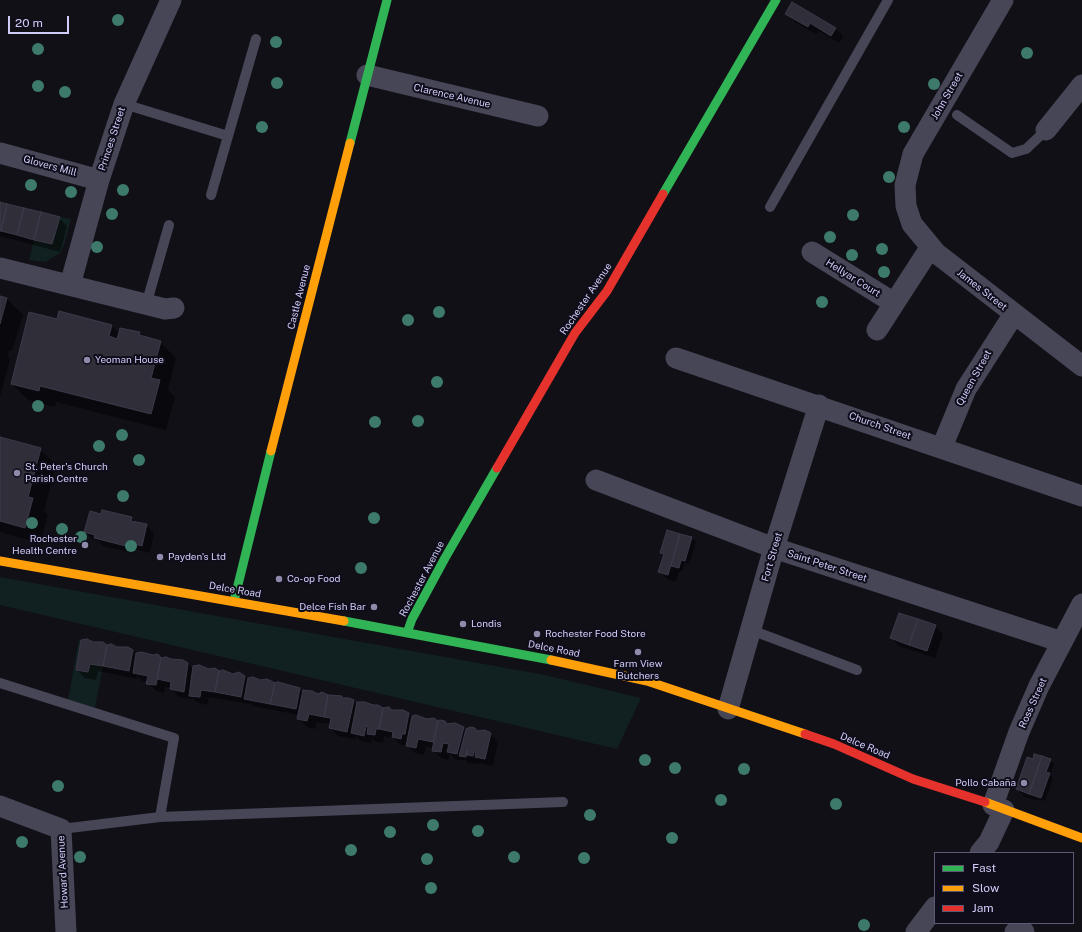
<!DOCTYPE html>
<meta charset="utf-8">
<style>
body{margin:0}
#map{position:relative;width:1082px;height:932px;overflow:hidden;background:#111017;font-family:"Public Sans",sans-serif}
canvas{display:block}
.legend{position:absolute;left:934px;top:852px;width:140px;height:72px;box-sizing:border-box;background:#0f0d1a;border:1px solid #5c5973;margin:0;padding:5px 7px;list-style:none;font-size:12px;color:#d0ccf9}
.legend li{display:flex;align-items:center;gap:8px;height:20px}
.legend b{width:20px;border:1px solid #5c5973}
.scale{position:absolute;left:8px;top:16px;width:61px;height:18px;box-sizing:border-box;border:2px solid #d0ccf9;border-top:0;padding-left:5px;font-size:12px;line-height:14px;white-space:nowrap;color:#d0ccf9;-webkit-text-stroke:3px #0f0d1a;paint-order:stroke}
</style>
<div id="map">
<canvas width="1082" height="932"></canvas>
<ul class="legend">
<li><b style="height:5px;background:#30b455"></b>Fast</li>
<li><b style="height:5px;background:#ff9f0a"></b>Slow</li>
<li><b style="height:5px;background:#e5322d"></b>Jam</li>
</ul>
<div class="scale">20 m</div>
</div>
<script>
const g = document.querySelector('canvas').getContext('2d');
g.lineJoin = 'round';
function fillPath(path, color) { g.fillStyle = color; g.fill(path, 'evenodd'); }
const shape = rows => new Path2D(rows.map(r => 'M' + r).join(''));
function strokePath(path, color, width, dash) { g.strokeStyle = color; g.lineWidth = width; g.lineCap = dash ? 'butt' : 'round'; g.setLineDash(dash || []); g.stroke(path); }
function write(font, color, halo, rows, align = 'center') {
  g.font = font + ' "Public Sans",sans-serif'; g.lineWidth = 4; g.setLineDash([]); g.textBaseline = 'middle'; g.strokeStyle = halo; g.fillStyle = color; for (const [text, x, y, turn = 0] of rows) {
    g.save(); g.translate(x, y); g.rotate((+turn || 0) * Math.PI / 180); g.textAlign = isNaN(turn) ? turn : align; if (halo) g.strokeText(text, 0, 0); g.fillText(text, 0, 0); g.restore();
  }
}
fillPath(shape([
 [60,217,71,219,64,245,60,253,45,262,29,260,34,240,52,244],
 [0,577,545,675,641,698,617,749,0,605],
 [79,639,81,640,76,670,88,672,90,664,103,666,95,708,68,700]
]), '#112021');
fillPath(shape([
 [787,14,835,28,843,36,839,43,819,31,816,34,795,22],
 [0,203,59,218,67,226,60,252,0,236],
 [0,297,7,299,23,315,12,351,9,350,8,357,10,359,0,397],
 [57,320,111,326,120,334,139,333,143,337,160,342,176,358,168,390,175,397,166,430,56,402,55,407,28,400,12,384],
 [0,438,40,449,56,465,44,511,48,515,40,543,0,532],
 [102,515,132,518,136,523,146,525,154,533,150,553,135,549,134,553,103,546,99,541,93,540,85,532],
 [668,531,692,538,696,542,689,564,685,563,682,571,679,571,676,582,667,579,659,571,664,555,661,552],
 [935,626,943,634,935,658,899,646,891,638],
 [114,645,117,648,132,651,137,656,187,663,194,670,204,669,244,677,249,681,266,680,289,687,294,686,303,693,342,697,353,701,358,706,389,708,408,714,413,718,427,720,430,718,435,722,444,722,447,725,463,728,467,731,490,733,498,742,493,766,484,764,481,762,481,764,468,763,465,760,456,760,450,753,448,760,441,758,433,750,433,748,426,746,424,755,415,753,408,746,401,745,394,738,384,736,383,743,376,742,372,738,371,743,361,741,356,736,355,739,338,736,330,728,331,724,317,722,315,729,307,727,299,719,299,715,253,706,249,702,249,704,209,697,207,705,198,703,192,697,192,699,179,697,171,688,165,687,164,693,156,691,148,682,142,681,137,676,137,679,98,671,96,680,85,678,77,670,109,647],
 [1033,760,1050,760,1054,764,1050,775,1053,778,1045,801,1038,799,1037,801,1025,797,1017,789]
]), '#0007');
const building = shape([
 [792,2,836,28,831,36,810,23,808,27,785,14,792,2],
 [0,202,7,204,1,231,0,231,0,202],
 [7,204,24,208,17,235,1,231,7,204],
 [24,208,41,212,34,240,17,235,24,208],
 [41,212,60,217,52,244,34,240,41,212],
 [0,296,7,298,0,324,0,296],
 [59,311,112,325,109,336,117,339,120,328,140,332,139,335,161,341,151,378,160,380,151,414,40,386,39,391,11,384,29,312,57,319,59,311],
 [0,437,41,448,28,497,33,498,25,528,0,521,0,437],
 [102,510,132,517,131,521,147,524,142,546,127,542,126,546,94,538,95,535,84,532,90,511,101,514,102,510],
 [667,530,680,534,668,575,658,572,664,554,660,553,667,530],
 [680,534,692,537,685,561,681,560,679,568,671,566,680,534],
 [899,613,918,619,909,645,890,638,899,613],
 [918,619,936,625,927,651,909,645,918,619],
 [87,639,93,642,103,642,107,645,103,666,90,664,88,672,76,670,81,640,87,639],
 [111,644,117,647,128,647,133,650,129,671,103,666,107,645,111,644],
 [141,652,153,655,158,654,161,658,156,685,146,684,148,676,133,673,136,653,141,652],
 [166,657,171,659,183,660,188,663,184,692,170,689,171,682,157,679,161,658,166,657],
 [199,665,209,669,215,668,219,671,215,692,201,690,200,697,189,696,193,666,199,665],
 [223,670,233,674,239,672,245,676,241,697,215,692,219,671,223,670],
 [253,677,260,680,267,679,275,683,270,704,244,699,248,678,253,677],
 [278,682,300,688,296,709,270,704,275,683,278,682],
 [303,690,312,691,318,694,322,692,328,695,324,717,309,714,307,721,297,719,303,690],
 [328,695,342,696,342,698,349,698,354,700,347,732,329,728,331,718,324,717,328,695],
 [357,702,365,702,373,705,378,705,383,708,379,729,376,729,375,735,367,734,368,727,366,726,364,736,351,733,357,702],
 [389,707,392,710,403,710,409,713,405,734,402,734,401,739,392,737,393,732,379,729,383,708,389,707],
 [416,715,427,719,434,718,438,721,433,742,418,739,416,748,406,746,412,716,416,715],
 [440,720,445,721,447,724,455,723,464,727,457,754,447,752,449,744,443,743,441,752,432,751,438,721,440,720],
 [470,727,475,728,477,731,485,730,491,733,485,759,475,757,476,752,474,752,473,756,467,755,467,750,466,757,459,756,466,729,470,727],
 [1034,754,1042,756,1029,794,1016,789,1027,757,1033,759,1034,754],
 [1042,756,1051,759,1046,772,1050,773,1041,798,1029,794,1042,756]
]);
fillPath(building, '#2f2e39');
strokePath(building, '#3c3a4a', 1);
strokePath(shape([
 [124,104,228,136],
 [957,115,1012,153,1026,149,1046,130],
 [211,195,256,39],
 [770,207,888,0],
 [146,305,169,225],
 [751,630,857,670],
 [0,683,174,738,160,817],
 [61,829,160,817,563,802]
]), '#464657', 10);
strokePath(shape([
 [1003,0,913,154,905,185,906,206,912,224,936,253,1082,366],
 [367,75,538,116],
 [1046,130,1082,85],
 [0,153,99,180],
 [812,252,894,303],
 [0,268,165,309,174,308],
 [70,285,99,180,124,104,171,0],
 [877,330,930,248],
 [676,358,1082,496],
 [942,447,966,389,1014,314],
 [596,480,774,548,1062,642],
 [728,709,774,548,819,405],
 [993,805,1019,732,1039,686,1082,604],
 [0,806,61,829,66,932],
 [980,853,989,842,1004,810],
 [916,932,935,907],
 [1015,932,1024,932]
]), '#464657', 21);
strokePath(shape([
 [350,143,387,0],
 [663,194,776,0],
 [234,601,271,451],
 [344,621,551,660],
 [407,633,412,619,445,558,497,468]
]), '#30b455', 9);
strokePath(shape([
 [271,451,350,143],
 [0,561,344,621],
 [551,660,647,681,805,734],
 [985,802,1082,838]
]), '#ff9f0a', 9);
strokePath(shape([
 [497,468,575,333,607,291,663,194],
 [805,734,834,744,913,779,985,802]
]), '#e5322d', 9);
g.fillStyle = '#3d7a6c';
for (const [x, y] of [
 [118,20],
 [276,42],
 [38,49],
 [1027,53],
 [277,83],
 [934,84],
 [38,86],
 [65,92],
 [262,127],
 [904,127],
 [889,177],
 [31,185],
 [123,190],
 [71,192],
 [112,214],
 [853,215],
 [830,237],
 [97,247],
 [882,249],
 [852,255],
 [884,272],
 [822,302],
 [439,312],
 [408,320],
 [437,382],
 [38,406],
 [418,421],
 [375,422],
 [122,435],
 [99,446],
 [139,460],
 [123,496],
 [374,518],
 [32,523],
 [62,529],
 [81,537],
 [131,546],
 [361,568],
 [645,760],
 [675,768],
 [744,769],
 [58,786],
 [721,800],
 [836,804],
 [590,815],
 [433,825],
 [478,831],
 [390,832],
 [672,838],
 [22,842],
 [351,850],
 [80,857],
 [514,857],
 [584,858],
 [427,859],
 [431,888],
 [864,925]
]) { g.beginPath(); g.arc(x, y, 6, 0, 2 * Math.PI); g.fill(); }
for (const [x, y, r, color] of [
 [87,360,4,"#8d8aaa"],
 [17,473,4,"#8d8aaa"],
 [85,545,4,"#8d8aaa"],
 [160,557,4,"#8d8aaa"],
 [279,579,4,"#8d8aaa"],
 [374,607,4,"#8d8aaa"],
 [463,624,4,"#8d8aaa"],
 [537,634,4,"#8d8aaa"],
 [638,652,4,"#8d8aaa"],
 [1024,783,4,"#8d8aaa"]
]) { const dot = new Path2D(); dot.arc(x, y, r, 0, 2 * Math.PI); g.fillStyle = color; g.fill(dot); strokePath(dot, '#0f0d1a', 1.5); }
write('10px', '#d0ccf9', '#0f0d1a', [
 ["Clarence Avenue",452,96,13],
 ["John Street",947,96,-60],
 ["Princes Street",112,139,-72],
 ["Glovers Mill",50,166,15],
 ["Hellyar Court",853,278,32],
 ["James Street",982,290,38],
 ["Castle Avenue",299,297,-76],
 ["Rochester Avenue",586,299,-56],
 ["Queen Street",974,378,-61],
 ["Church Street",880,426,19],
 ["Fort Street",772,557,-74],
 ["Saint Peter Street",827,566,18],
 ["Rochester Avenue",422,579,-62],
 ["Delce Road",235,590,10],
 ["Delce Road",554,649,11],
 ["Ross Street",1033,703,-66],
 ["Delce Road",865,746,23],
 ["Howard Avenue",63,872,-93]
]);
write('10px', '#d0ccf9', '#0f0d1a', [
 ["Yeoman House",95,360],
 ["St. Peter's Church",25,467],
 ["Parish Centre",25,479],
 ["Rochester",77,539,"right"],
 ["Health Centre",77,551,"right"],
 ["Payden's Ltd",168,557],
 ["Co-op Food",287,579],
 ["Delce Fish Bar",366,607,"right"],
 ["Londis",471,624],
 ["Rochester Food Store",545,634],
 ["Farm View",638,664,"center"],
 ["Butchers",638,676,"center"],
 ["Pollo Cabaña",1016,783,"right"]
], 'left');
</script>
